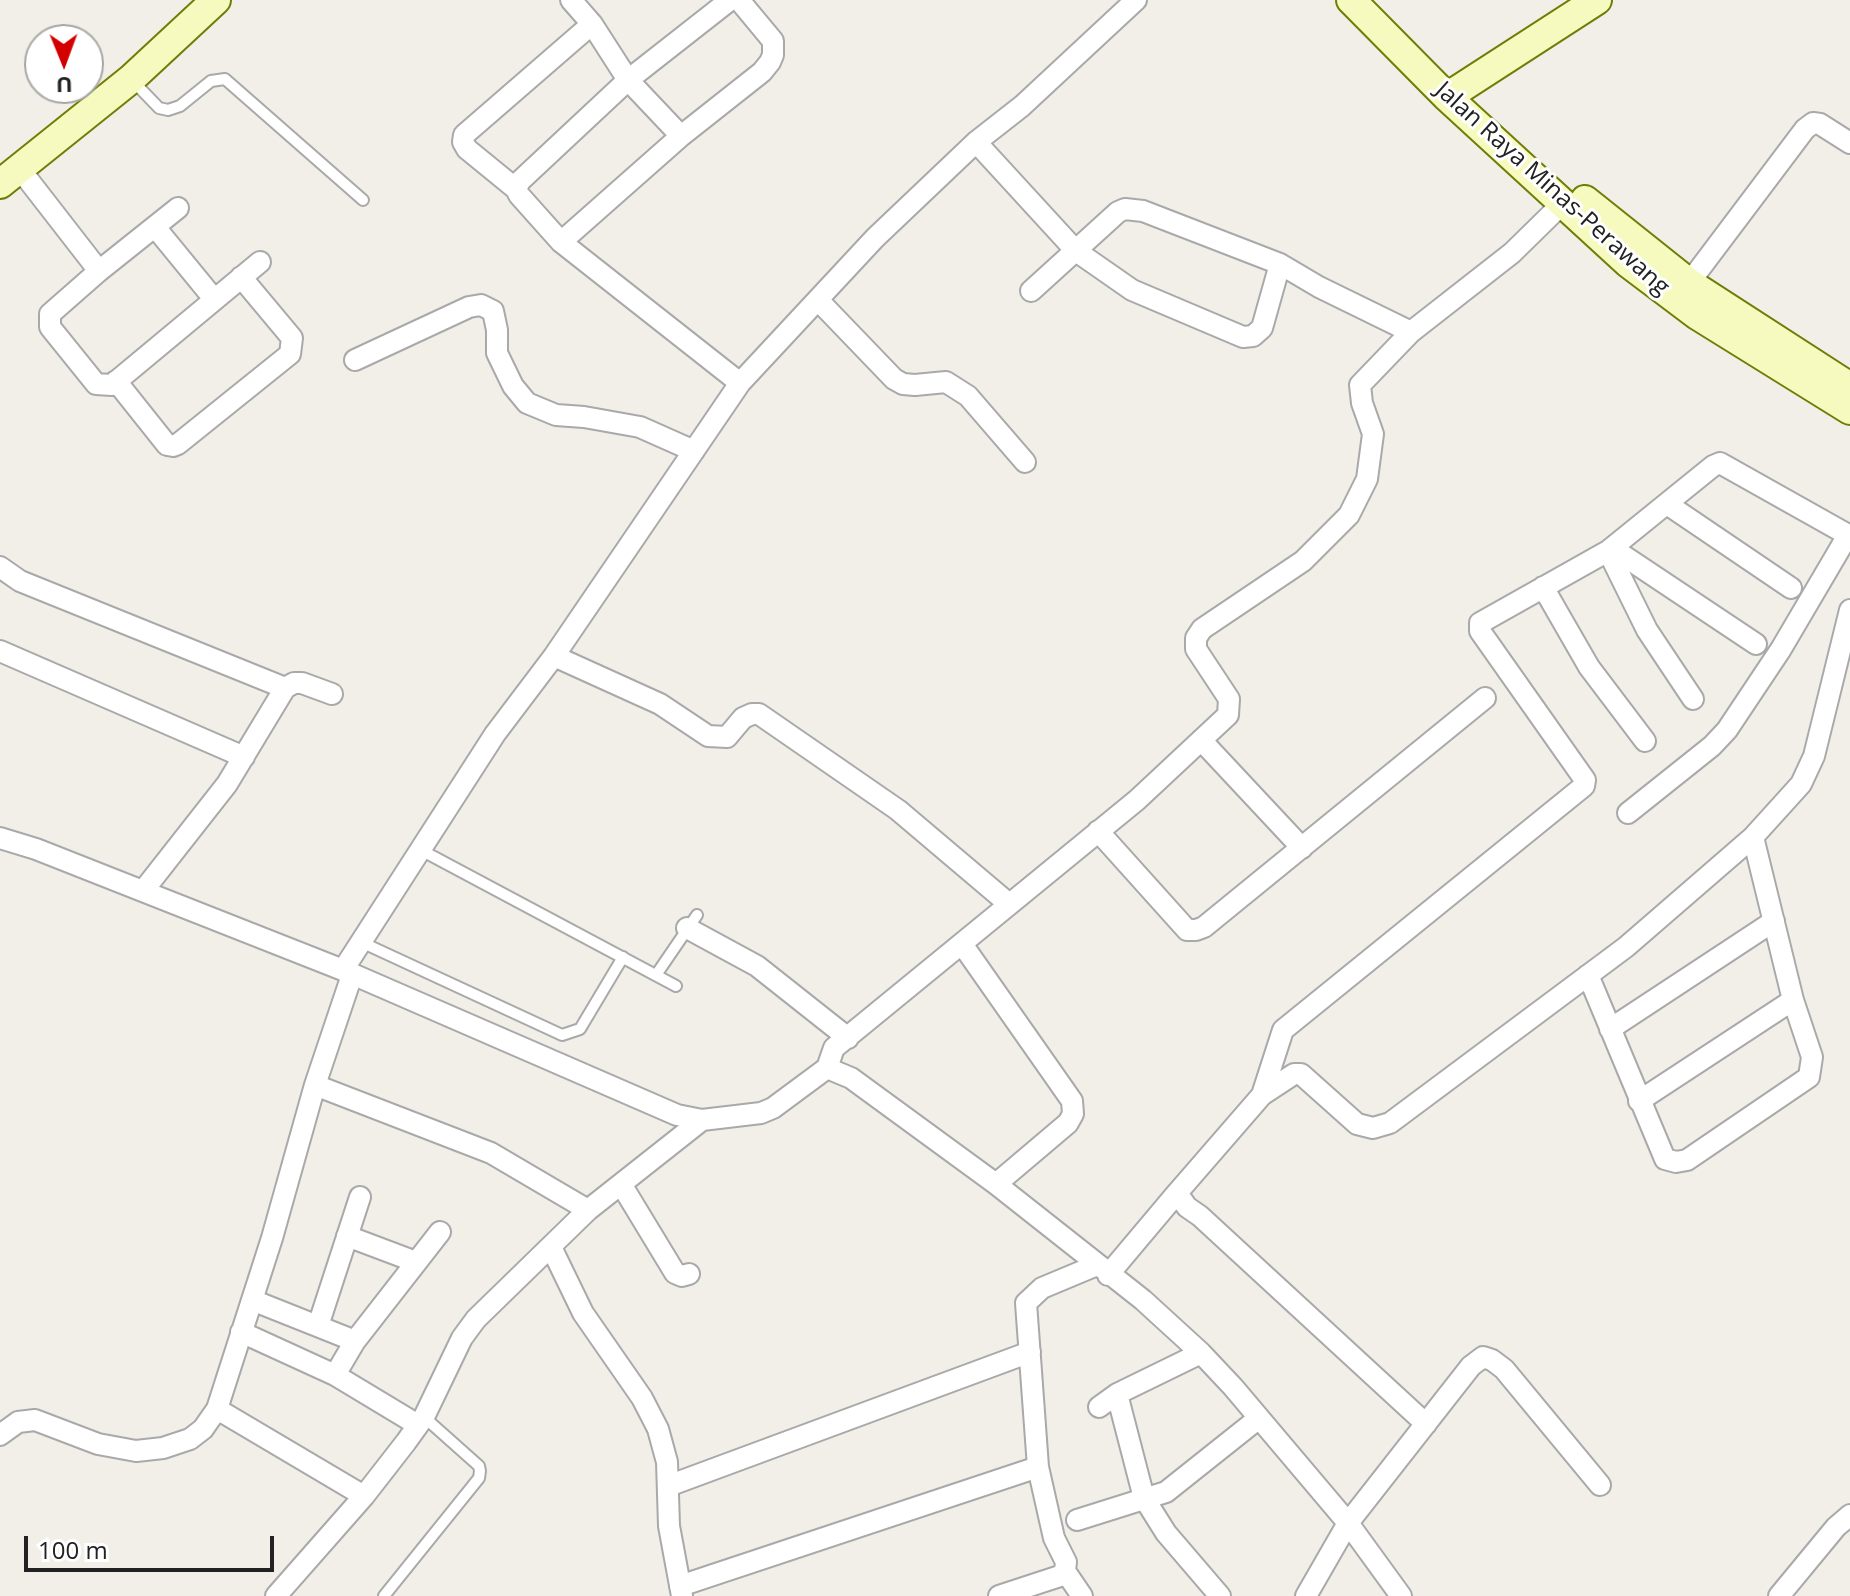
<!DOCTYPE html>
<style>
body{margin:0}
#map{position:relative;width:1850px;height:1596px;overflow:hidden;background:#f2efe9;font-family:"Open Sans",sans-serif}
canvas{display:block}
.north{position:absolute;left:24px;top:24px;width:80px;height:80px;box-sizing:border-box;background:#fff;border:2px solid #a7a7a7;border-radius:50%;rotate:179deg;font-size:22px;font-weight:700;line-height:32px;text-align:center;color:#222}
.north::after{content:'';display:block;margin:auto;width:28px;height:36px;background:#d40000;clip-path:polygon(50% 0,100% 100%,50% 72%,0 100%)}
.scale{position:absolute;left:24px;top:1536px;width:250px;height:36px;box-sizing:border-box;border:4px solid #222;border-top:0;padding-left:10px;font-size:24px;line-height:28px;white-space:nowrap;color:#222;-webkit-text-stroke:6px #fff;paint-order:stroke}
</style>
<div id="map">
<canvas width="1850" height="1596"></canvas>
<div class="north">U</div>
<div class="scale">100 m</div>
</div>
<script>
const g = document.querySelector('canvas').getContext('2d');
g.lineJoin = 'round';
const shape = rows => new Path2D(rows.map(r => 'M' + r).join(''));
function strokePath(path, color, width, dash) { g.strokeStyle = color; g.lineWidth = width; g.lineCap = dash ? 'butt' : 'round'; g.setLineDash(dash || []); g.stroke(path); }
function write(font, color, halo, rows, align = 'center') {
  g.font = font + ' "Open Sans",sans-serif'; g.lineWidth = 6; g.setLineDash([]); g.textBaseline = 'middle'; g.strokeStyle = halo; g.fillStyle = color; for (const [text, x, y, turn = 0] of rows) {
    g.save(); g.translate(x, y); g.rotate((+turn || 0) * Math.PI / 180); g.textAlign = isNaN(turn) ? turn : align; if (halo) g.strokeText(text, 0, 0); g.fillText(text, 0, 0); g.restore();
  }
}
const lane = shape([
 [132,80,159,108,168,110,180,106,211,81,225,79,363,200],
 [419,849,676,986],
 [361,942,562,1035,580,1029,623,957],
 [656,975,697,915],
 [384,1596,479,1478,480,1471,479,1466,424,1417]
]);
const street = shape([
 [571,0,592,24,628,80,681,136],
 [730,0,628,80,520,181,516,189,519,195,561,242,740,383],
 [976,142,1076,251,1132,290,1243,337,1253,336,1262,328,1280,264,1319,287,1411,332],
 [19,168,99,271,50,314,50,327,96,384,112,385,260,262],
 [516,189,467,149,463,142,464,135,592,24],
 [155,227,214,299],
 [561,242,681,136,762,72,770,62,773,55,773,41,739,0],
 [99,271,178,208],
 [1689,283,1805,129,1813,123,1820,124,1850,143],
 [1031,291,1118,212,1125,209,1143,211,1280,264],
 [818,300,894,379,903,384,915,385,946,382,968,396,1025,462],
 [355,360,469,307,481,305,493,311,497,330,497,353,513,386,527,403,556,415,584,417,640,427,694,451],
 [116,381,167,445,173,446,178,444,290,354,292,338,241,277],
 [1667,504,1791,588],
 [1612,548,1756,644],
 [1608,551,1647,630,1693,699],
 [0,567,20,581,285,688],
 [1543,587,1589,667,1645,741],
 [0,651,244,757],
 [554,656,660,704,708,736,727,737,743,718,752,714,759,714,898,810,1009,904],
 [1201,740,1302,848],
 [1628,813,1712,746,1727,730,1781,649,1848,535],
 [1098,831,1187,930,1196,930,1204,927,1485,698],
 [0,838,36,849,343,970,677,1115,702,1120,761,1113,773,1108,827,1068,851,1078,996,1184,1143,1300,1201,1353,1233,1387,1348,1523,1401,1596],
 [143,891,227,784,285,688,294,683,302,683,332,694],
 [687,928,757,966,848,1038],
 [962,944,1072,1101,1073,1114,1068,1123,996,1184],
 [343,970,495,734,554,656,740,383,875,238,976,142,1022,106,1136,0],
 [1588,975,1665,1159,1676,1162,1687,1160,1809,1077,1812,1057,1793,1000,1753,837],
 [1610,1029,1774,921],
 [827,1068,834,1048,1137,800,1228,715,1229,699,1196,649,1196,638,1202,629,1303,561,1349,515,1367,479,1373,434,1362,403,1360,385,1411,332,1512,253,1563,203],
 [315,1085,491,1153,588,1210],
 [1262,1095,1283,1030,1584,786,1585,780,1480,631,1480,623,1608,551,1713,466,1720,463,1850,536],
 [1639,1101,1793,1000],
 [621,1184,675,1273,682,1276,689,1274],
 [1177,1193,1262,1095,1294,1074,1301,1074,1357,1124,1373,1128,1390,1123,1626,947,1753,837,1801,784,1814,756,1850,610],
 [347,1236,416,1262],
 [551,1247,583,1313,642,1398,658,1429,667,1462,669,1526,682,1596],
 [1108,1275,1177,1193,1187,1207,1200,1216,1426,1424],
 [252,1300,355,1341],
 [318,1326,360,1197],
 [241,1332,335,1375,418,1425],
 [335,1375,355,1341,440,1232],
 [1117,1394,1201,1353],
 [1099,1407,1117,1394,1144,1498,1166,1533,1220,1596],
 [217,1409,364,1496],
 [0,1435,18,1422,35,1420,98,1444,136,1451,163,1448,190,1439,203,1429,217,1409,272,1238,315,1085,352,975],
 [668,1486,1030,1352],
 [1077,1520,1166,1492,1259,1418],
 [1065,1571,1082,1596],
 [680,1586,1038,1467],
 [276,1596,364,1496,406,1442,424,1417,462,1338,476,1319,588,1210,702,1120],
 [999,1596,1060,1576,1065,1571,1066,1562,1054,1538,1038,1467,1026,1303,1042,1288,1097,1265],
 [1306,1596,1348,1523,1471,1366,1483,1357,1492,1360,1504,1369,1600,1485],
 [1779,1596,1836,1527,1850,1515]
]);
const secondary = shape([
 [1351,0,1447,97,1628,263,1697,315,1850,410],
 [1447,97,1597,0],
 [0,184,131,79,216,0],
 [1585,200,1689,283,1850,387]
]);
strokePath(lane, '#a9a9a9', 14);
strokePath(street, '#a9a9a9', 24);
strokePath(secondary, '#707d05', 32);
strokePath(lane, '#fff', 10);
strokePath(street, '#fff', 20);
strokePath(secondary, '#f7fabf', 28);
write('24px', '#222', '#fff', [
 ["Jalan Raya Minas-Perawang",1552,189,42]
]);
</script>
